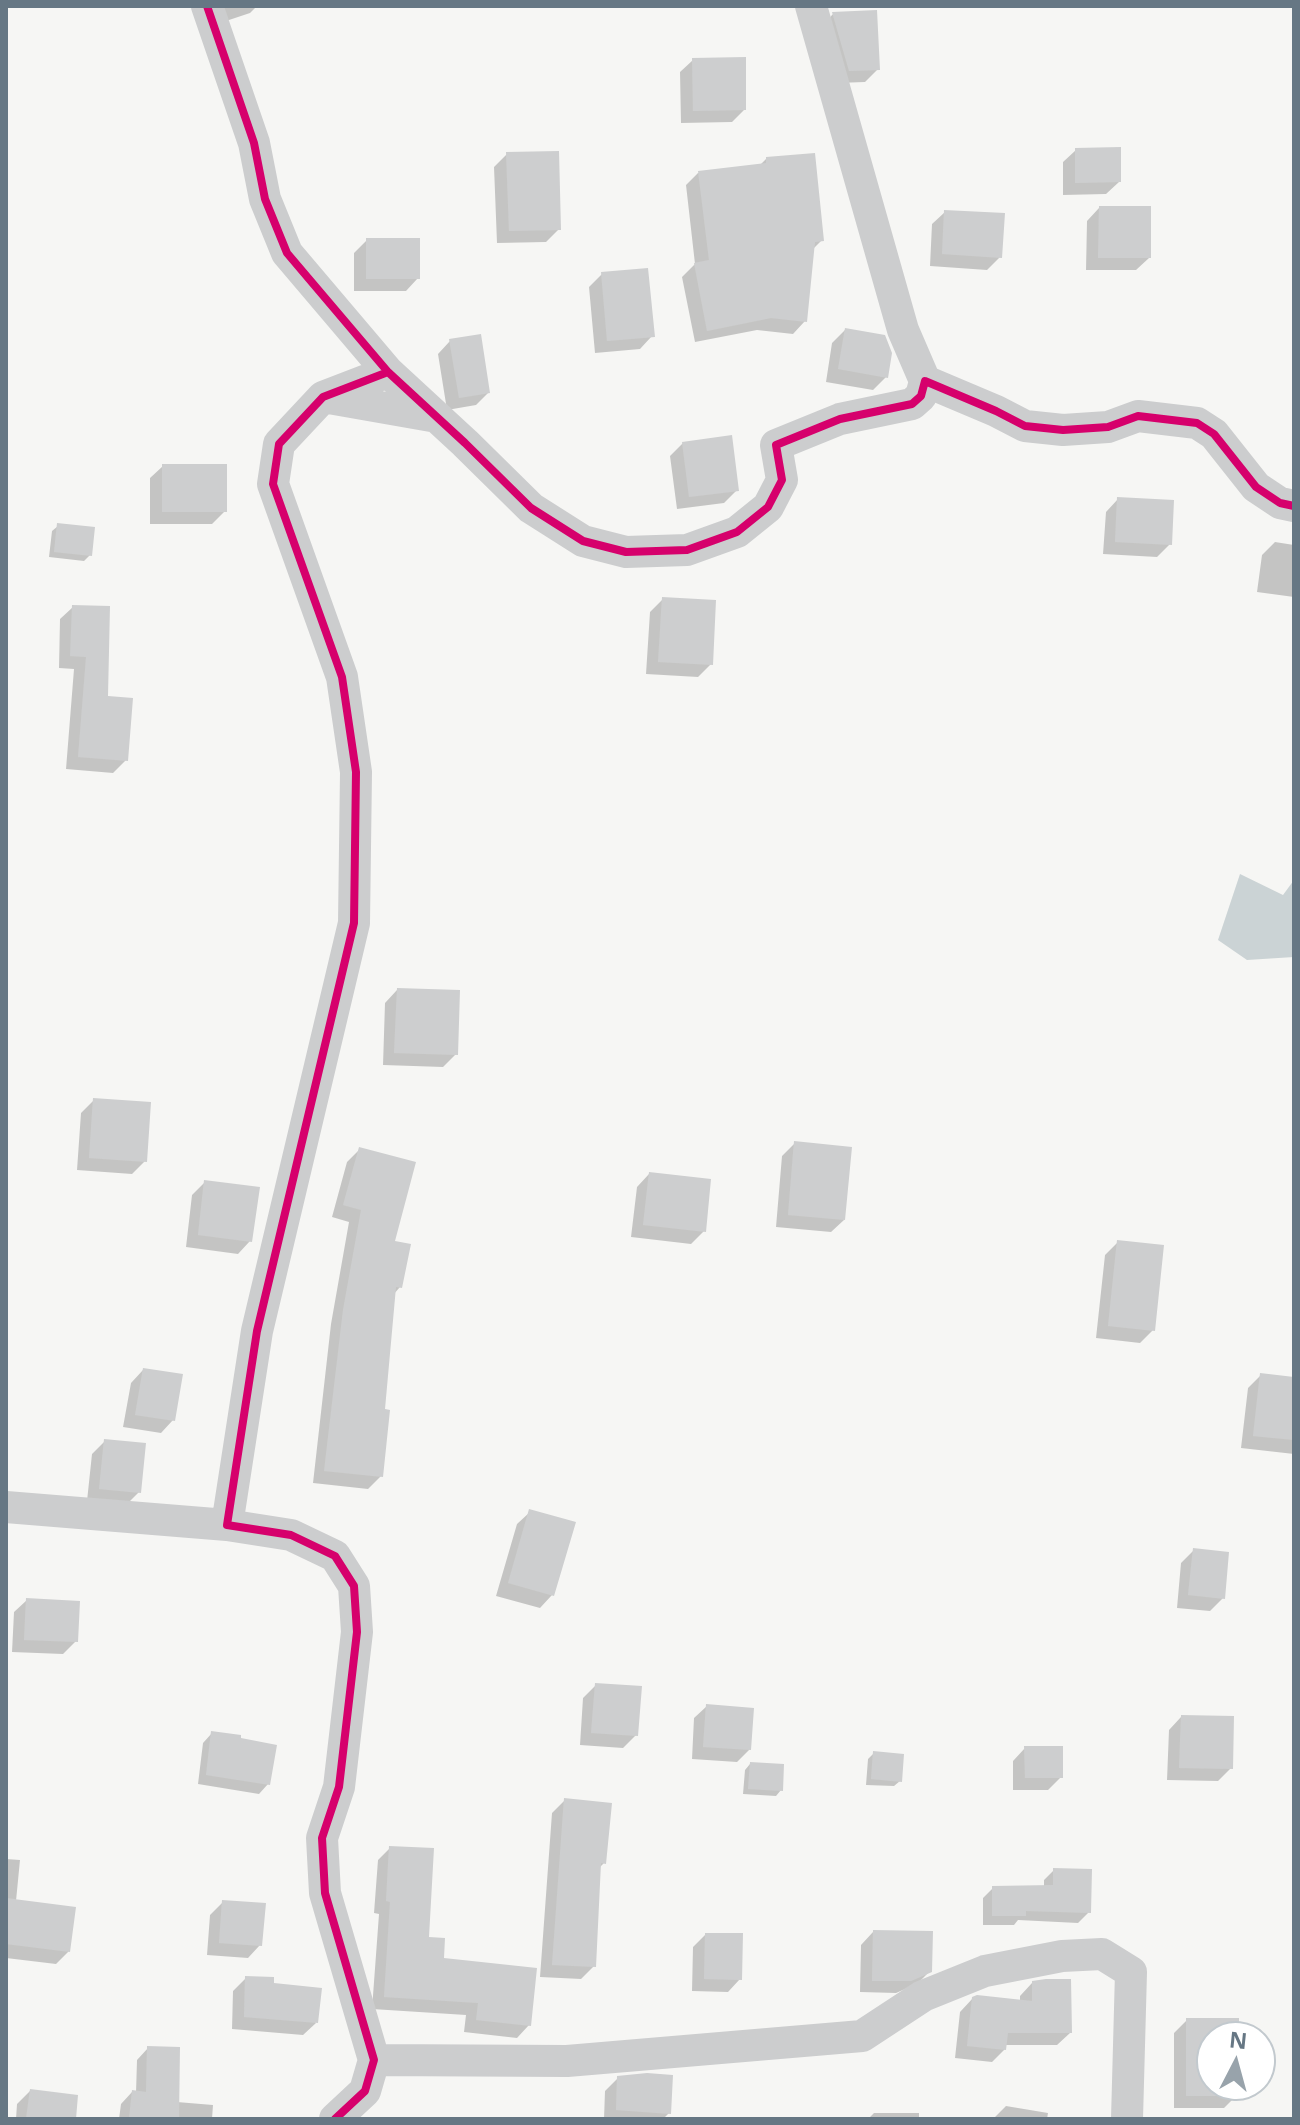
<!DOCTYPE html>
<style>
body{margin:0}
#map{position:relative;width:1300px;height:2125px;overflow:hidden;background:#f6f6f4;font-family:"Noto Sans",sans-serif}
canvas{display:block}
.frame{position:absolute;inset:0;border:8px solid #667784;pointer-events:none}
.north{position:absolute;left:1196px;top:2021px;width:80px;height:80px;box-sizing:border-box;background:#fff;border:2px solid #c2c9ce;border-radius:50%;rotate:6deg;font-size:22px;font-weight:700;line-height:32px;text-align:center;color:#667784}
.north::after{content:'';display:block;margin:auto;width:28px;height:36px;background:#98a3ab;clip-path:polygon(50% 0,100% 100%,50% 72%,0 100%)}
</style>
<div id="map">
<canvas width="1300" height="2125"></canvas>
<div class="frame"></div>
<div class="north">N</div>
</div>
<script>
const g = document.querySelector('canvas').getContext('2d');
g.lineJoin = 'round';
function fillPath(path, color) { g.fillStyle = color; g.fill(path, 'evenodd'); }
const shape = rows => new Path2D(rows.map(r => 'M' + r).join(''));
function strokePath(path, color, width, dash) { g.strokeStyle = color; g.lineWidth = width; g.lineCap = dash ? 'butt' : 'round'; g.setLineDash(dash || []); g.stroke(path); }
fillPath(shape([
 [1240,874,1283,895,1294,880,1294,957,1247,960,1218,940]
]), '#cbd3d5');
fillPath(shape([
 [211,6,257,6,250,13,217,24],
 [833,14,878,69,865,82,837,83,821,27],
 [693,60,744,110,732,122,681,123,680,72],
 [1076,150,1119,182,1106,194,1063,195,1063,162],
 [507,154,559,229,546,242,497,243,494,167],
 [766,159,822,240,812,250,805,321,793,334,757,330,695,342,682,277,695,264,686,185,698,173,760,165],
 [1099,208,1149,258,1136,270,1086,270,1087,221],
 [945,212,1000,257,987,270,930,266,932,224],
 [367,240,418,278,406,291,354,291,354,253],
 [602,274,652,336,640,349,595,353,589,287],
 [845,330,886,377,873,390,826,382,832,343],
 [450,341,488,393,476,405,447,410,438,354],
 [683,443,737,490,724,503,677,509,670,456],
 [163,466,225,511,212,524,150,524,150,478],
 [1118,499,1170,544,1157,557,1103,554,1106,512],
 [58,526,90,555,84,561,49,557,52,531],
 [1275,542,1294,545,1294,597,1257,592,1262,555],
 [663,599,711,664,698,677,646,674,650,612],
 [73,607,126,760,113,773,66,769,74,669,59,668,60,619],
 [397,990,456,1054,443,1067,383,1065,385,1003],
 [94,1100,145,1161,132,1174,77,1170,81,1113],
 [795,1143,844,1220,831,1232,776,1227,782,1156],
 [360,1149,392,1243,400,1287,393,1295,383,1411,381,1476,368,1489,313,1483,331,1324,349,1222,332,1217,347,1162],
 [649,1174,704,1231,691,1244,631,1237,637,1187],
 [205,1182,250,1241,238,1254,186,1247,192,1195],
 [1118,1242,1153,1330,1140,1343,1096,1338,1105,1255],
 [143,1370,173,1420,161,1433,123,1427,131,1383],
 [1261,1375,1294,1379,1294,1454,1241,1448,1248,1388],
 [105,1441,139,1492,126,1505,87,1501,92,1454],
 [530,1512,552,1595,540,1608,496,1596,517,1524],
 [1194,1550,1223,1598,1210,1611,1177,1608,1181,1563],
 [27,1600,76,1641,63,1654,12,1652,14,1612],
 [596,1685,636,1735,623,1748,580,1745,583,1698],
 [707,1706,750,1749,737,1762,692,1759,694,1718],
 [1181,1717,1231,1768,1218,1781,1167,1780,1169,1730],
 [212,1733,268,1784,259,1794,198,1784,203,1743],
 [1025,1748,1061,1777,1048,1790,1013,1790,1013,1761],
 [874,1753,900,1781,894,1786,866,1785,868,1759],
 [750,1764,781,1790,776,1796,743,1794,745,1770],
 [565,1800,604,1863,599,1868,594,1966,581,1979,540,1977,552,1813],
 [390,1848,427,1939,442,1960,529,2025,517,2038,464,2032,466,2015,372,2009,379,1914,374,1913,378,1860],
 [6,1859,20,1860,16,1901,69,1951,56,1964,6,1958],
 [1054,1870,1089,1912,1078,1923,1018,1920,1014,1925,983,1925,983,1898,993,1888,1044,1887,1044,1880],
 [223,1902,260,1945,248,1958,207,1955,210,1915],
 [873,1932,930,1971,917,1984,896,1993,860,1992,861,1945],
 [705,1935,740,1979,728,1992,692,1991,693,1947],
 [246,1978,272,1985,316,2023,303,2035,232,2029,233,1991],
 [1032,1983,1070,2033,1057,2045,1005,2045,1005,2049,992,2062,955,2058,960,2012,973,1998,1020,2001,1020,1996],
 [1187,2020,1237,2037,1212,2037,1212,2085,1237,2085,1237,2095,1224,2108,1174,2108,1174,2033],
 [148,2048,177,2102,213,2105,212,2119,119,2119,121,2104,132,2092,136,2093,137,2060],
 [618,2078,669,2113,663,2119,604,2119,605,2091],
 [30,2091,74,2119,16,2119,17,2104],
 [1006,2106,1048,2113,1047,2119,993,2119],
 [874,2113,919,2113,919,2119,868,2119]
]), '#0003');
fillPath(shape([
 [877,10,880,70,849,71,832,12],
 [746,57,746,110,693,111,692,58],
 [1121,147,1121,182,1075,183,1075,148],
 [559,151,561,230,509,231,506,152],
 [815,153,824,241,815,242,807,322,771,318,707,331,694,263,709,260,698,171,766,163,766,157],
 [1099,206,1151,206,1151,258,1098,258],
 [944,210,1005,213,1002,258,942,254],
 [366,238,420,238,420,279,366,279],
 [648,268,655,337,607,341,601,272],
 [845,328,885,335,892,353,888,378,838,369],
 [481,334,490,393,459,398,449,339],
 [732,435,739,491,689,497,682,442],
 [162,464,227,464,227,512,162,512],
 [1117,497,1174,500,1172,545,1115,542],
 [57,523,95,527,92,556,54,552],
 [662,597,716,600,713,665,658,662],
 [72,605,110,606,108,696,133,698,128,761,78,757,86,657,70,656],
 [397,988,460,990,458,1055,394,1053],
 [93,1098,151,1102,147,1162,89,1158],
 [794,1141,852,1147,845,1220,788,1215],
 [359,1147,416,1162,395,1241,411,1244,402,1288,396,1287,385,1409,390,1410,383,1477,324,1471,343,1310,361,1210,343,1205],
 [649,1172,711,1179,706,1232,643,1225],
 [204,1180,260,1187,252,1242,198,1235],
 [1117,1240,1164,1245,1155,1331,1108,1326],
 [143,1368,183,1374,175,1421,135,1415],
 [1260,1373,1294,1377,1294,1440,1253,1436],
 [104,1439,146,1443,141,1493,99,1489],
 [529,1509,576,1522,554,1596,508,1583],
 [1193,1548,1229,1552,1225,1599,1188,1595],
 [26,1598,80,1601,78,1642,24,1640],
 [595,1683,642,1686,638,1736,591,1733],
 [706,1704,754,1708,751,1750,703,1747],
 [1181,1715,1234,1716,1233,1769,1179,1768],
 [211,1731,241,1735,241,1738,277,1745,270,1785,206,1775],
 [1024,1746,1063,1746,1063,1778,1025,1778],
 [873,1751,904,1754,902,1782,871,1779],
 [750,1762,784,1764,783,1791,748,1789],
 [564,1798,612,1803,606,1864,601,1863,596,1967,552,1965],
 [389,1846,434,1848,429,1937,445,1938,444,1958,537,1968,531,2026,476,2020,478,2003,384,1997,390,1902,386,1901],
 [1053,1868,1092,1869,1091,1913,1026,1911,1026,1916,992,1916,992,1886,1053,1885],
 [6,1898,76,1907,70,1952,6,1944],
 [222,1900,266,1903,262,1946,219,1943],
 [873,1930,933,1931,932,1972,911,1981,872,1981],
 [705,1933,743,1933,742,1980,704,1979],
 [245,1976,274,1977,274,1983,322,1988,318,2023,244,2017],
 [1046,1979,1071,1979,1072,2033,1008,2033,1006,2050,967,2046,972,1997,977,1995,1032,2001,1032,1981],
 [1186,2018,1239,2018,1239,2037,1212,2037,1212,2085,1239,2085,1239,2096,1186,2096],
 [147,2046,180,2047,179,2119,129,2119,132,2090,146,2092],
 [647,2073,673,2075,671,2114,616,2110,617,2076],
 [30,2089,78,2095,76,2119,26,2119]
]), '#cdcecf');
strokePath(shape([
 [207,6,254,143,265,199,287,253,388,372,323,397,279,444,273,484,342,677,356,772,354,923,257,1331,227,1525,291,1535,335,1556,354,1586,357,1632,339,1787,322,1838,325,1893,374,2060,365,2091,335,2119],
 [811,6,903,330,925,381],
 [388,372,465,443,531,508,583,541,626,552,687,550,737,532,768,507,782,480,776,445,840,419,912,404,921,396,925,381,996,411,1025,426,1063,430,1108,427,1138,416,1197,423,1214,434,1256,487,1280,503,1294,506],
 [323,397,437,417],
 [6,1507,227,1525],
 [374,2060,567,2061,862,2036,923,1996,985,1971,1062,1956,1102,1954,1131,1972,1127,2119]
]), '#cccdce', 32);
strokePath(shape([
 [207,6,254,143,265,199,287,253,388,372,323,397,279,444,273,484,342,677,356,772,354,923,257,1331,227,1525,291,1535,335,1556,354,1586,357,1632,339,1787,322,1838,325,1893,374,2060,365,2091,335,2119],
 [388,372,465,443,531,508,583,541,626,552,687,550,737,532,768,507,782,480,776,445,840,419,912,404,921,396,925,381,996,411,1025,426,1063,430,1108,427,1138,416,1197,423,1214,434,1256,487,1280,503,1294,506]
]), '#d6006c', 8);
</script>
